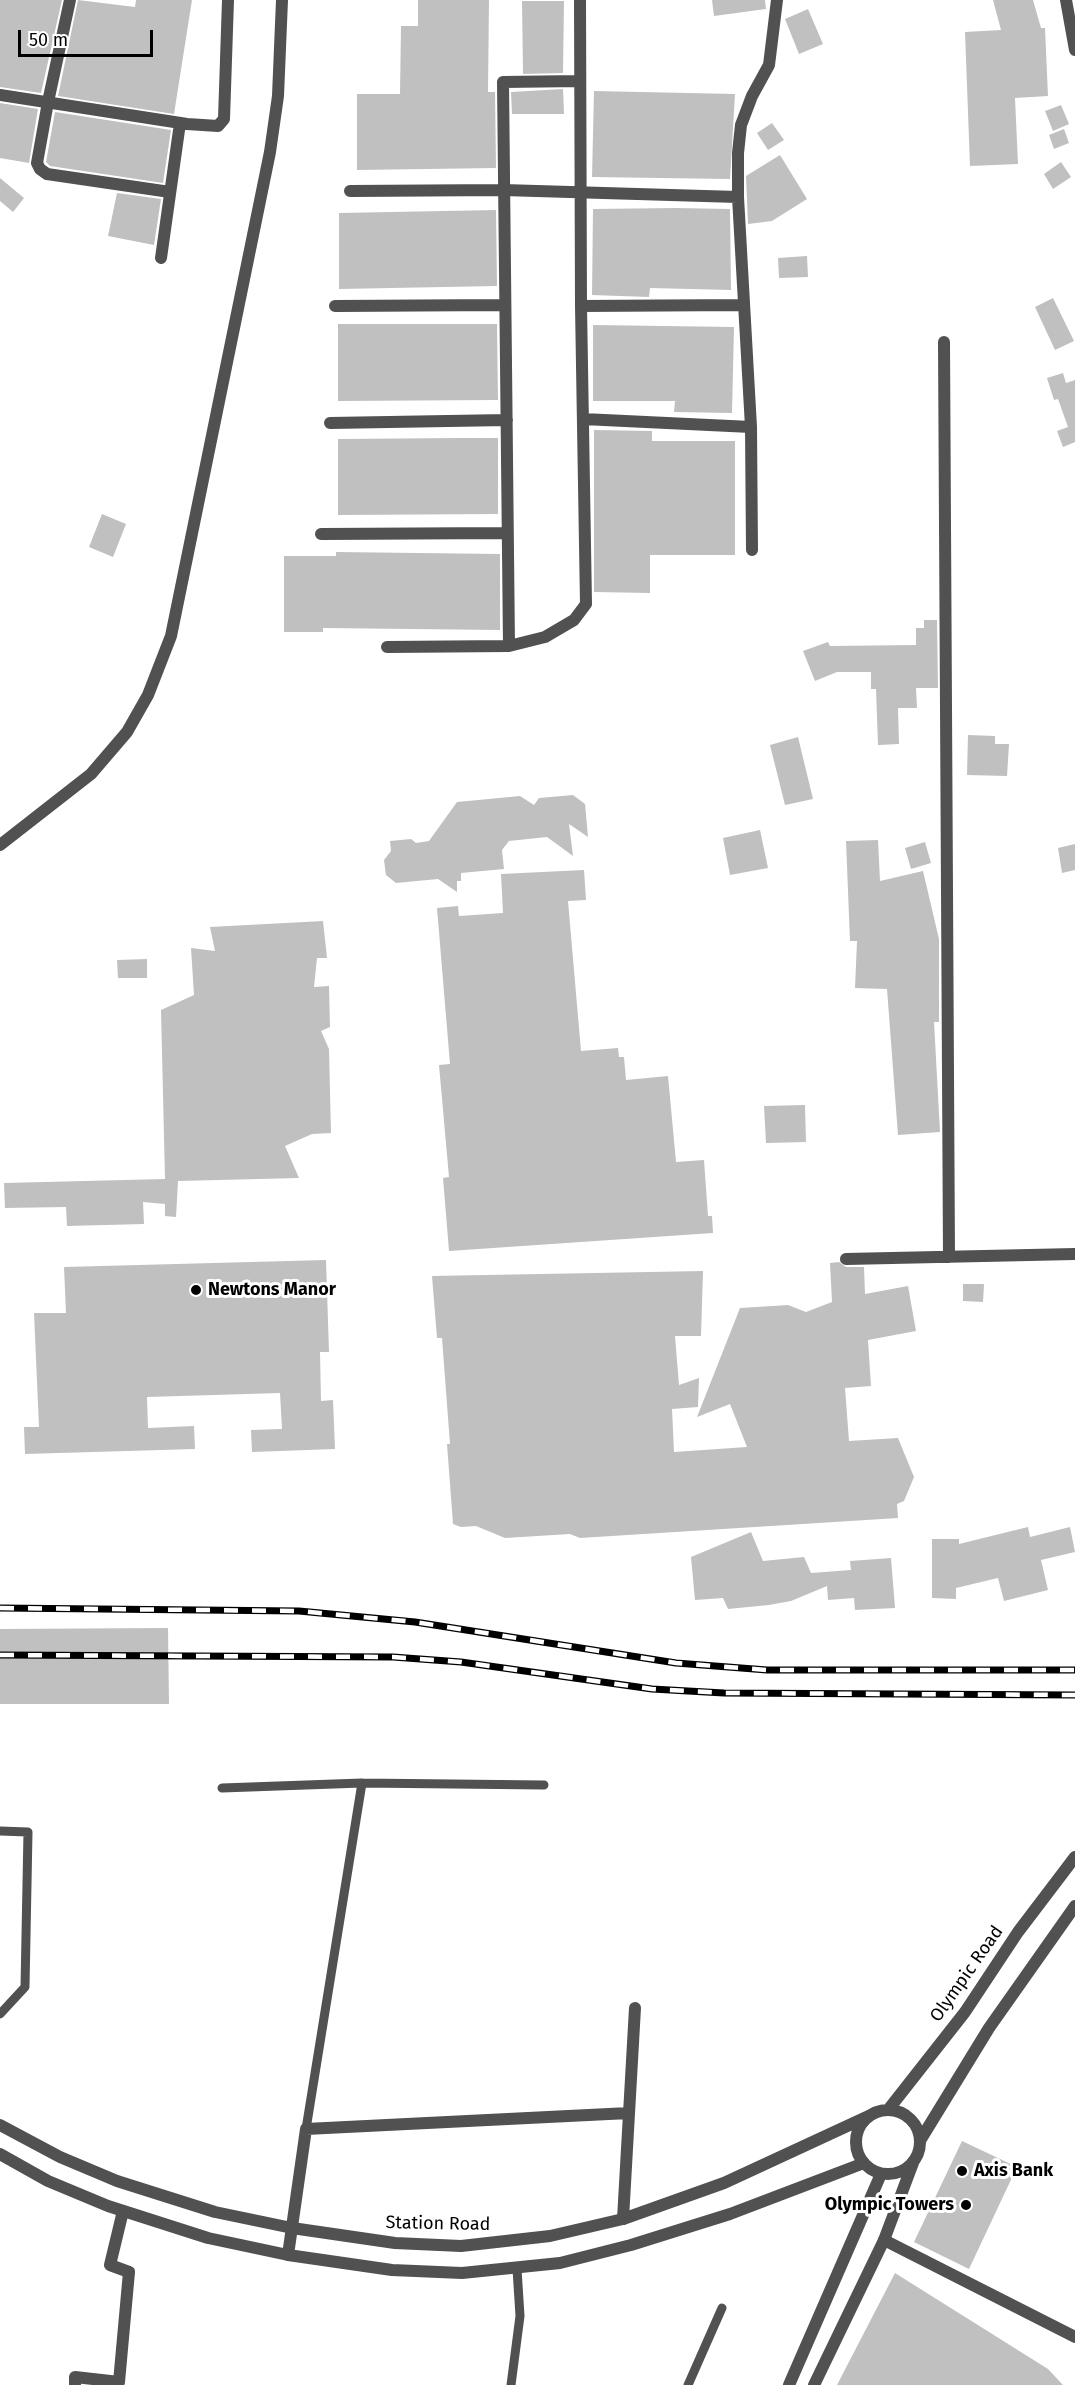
<!DOCTYPE html>
<style>
body{margin:0}
#map{position:relative;width:1075px;height:2385px;overflow:hidden;background:#fff;font-family:"Fira Sans",sans-serif}
canvas{display:block}
.scale{position:absolute;left:18px;top:30px;width:135px;height:27px;box-sizing:border-box;border:3px solid #000;border-top:0;padding-left:8px;font-size:18px;line-height:21px;white-space:nowrap;color:#000;-webkit-text-stroke:4px #fff;paint-order:stroke}
</style>
<div id="map">
<canvas width="1075" height="2385"></canvas>
<div class="scale">50 m</div>
</div>
<script>
const g = document.querySelector('canvas').getContext('2d');
g.lineJoin = 'round';
function fillPath(path, color) { g.fillStyle = color; g.fill(path, 'evenodd'); }
const shape = rows => new Path2D(rows.map(r => 'M' + r).join(''));
function strokePath(path, color, width, dash) { g.strokeStyle = color; g.lineWidth = width; g.lineCap = dash ? 'butt' : 'round'; g.setLineDash(dash || []); g.stroke(path); }
function write(font, color, halo, rows, align = 'center') {
  g.font = font + ' "Fira Sans",sans-serif'; g.lineWidth = 6; g.setLineDash([]); g.textBaseline = 'middle'; g.strokeStyle = halo; g.fillStyle = color; for (const [text, x, y, turn = 0] of rows) {
    g.save(); g.translate(x, y); g.rotate((+turn || 0) * Math.PI / 180); g.textAlign = isNaN(turn) ? turn : align; if (halo) g.strokeText(text, 0, 0); g.fillText(text, 0, 0); g.restore();
  }
}
fillPath(shape([
 [0,0,62,0,41,93,0,87],
 [78,0,135,7,136,0,192,0,174,114,58,96],
 [418,0,489,0,488,92,495,92,496,168,357,170,357,94,400,94,401,26,418,26],
 [712,0,765,0,766,9,714,16],
 [993,0,1033,0,1041,28,1045,28,1048,96,1015,98,1018,164,970,166,965,32,1001,30],
 [522,1,564,1,563,73,523,74],
 [808,9,823,44,799,54,785,19],
 [563,89,564,114,512,114,511,92],
 [594,91,735,94,730,179,592,177],
 [0,103,38,109,29,163,0,158],
 [1061,105,1069,124,1053,131,1045,111],
 [55,112,171,130,163,183,50,166,46,162],
 [772,123,784,140,768,150,757,133],
 [1064,129,1069,143,1054,149,1049,135],
 [780,155,807,199,772,221,748,224,746,176],
 [1061,162,1071,177,1053,189,1044,174],
 [0,178,24,198,13,212,0,201],
 [117,193,161,199,154,245,108,236],
 [676,208,730,209,731,290,650,288,649,297,592,295,593,209],
 [496,210,497,286,339,289,339,213],
 [807,256,808,277,779,278,778,258],
 [1053,298,1074,341,1055,350,1035,307],
 [338,324,497,324,498,400,338,401],
 [593,325,734,327,732,413,674,412,675,401,593,401],
 [1063,373,1066,383,1075,380,1075,442,1063,447,1057,431,1068,427,1058,399,1054,400,1047,378],
 [594,430,652,431,652,441,735,441,735,555,650,555,650,593,594,592],
 [459,438,498,438,498,514,338,515,338,439],
 [102,514,126,524,113,557,89,547],
 [336,552,500,554,500,630,323,628,323,632,284,632,284,556,336,556],
 [924,620,937,620,938,688,916,688,917,708,898,708,899,744,878,745,876,689,871,689,871,672,837,672,815,681,803,651,828,642,830,646,916,645,916,628,924,628],
 [968,735,995,736,995,744,1009,744,1007,776,967,775],
 [798,737,813,799,785,805,770,745],
 [573,795,585,804,588,837,569,824,573,856,547,837,509,841,502,850,504,869,461,873,461,881,457,881,457,892,438,879,396,883,386,875,384,860,391,851,390,841,411,839,416,843,429,841,457,802,520,796,534,805,539,798],
 [760,830,768,868,730,875,723,838],
 [878,840,880,881,923,871,939,939,939,1022,934,1022,940,1132,898,1135,887,989,855,988,857,941,850,941,846,841],
 [925,842,931,863,911,869,905,848],
 [1075,844,1075,870,1062,873,1058,848],
 [584,870,586,900,568,901,581,1051,618,1048,619,1057,624,1057,626,1080,668,1076,676,1162,704,1160,708,1216,712,1216,713,1233,449,1251,443,1178,449,1177,439,1065,450,1064,437,908,458,906,459,916,503,913,501,874],
 [323,921,327,958,317,958,314,987,329,986,330,1027,321,1031,329,1049,331,1133,312,1134,285,1146,299,1178,178,1181,176,1217,165,1216,165,1204,143,1202,144,1224,67,1226,66,1207,5,1208,4,1183,165,1179,161,1010,194,995,191,948,215,951,210,927],
 [147,959,147,978,118,978,117,960],
 [805,1105,806,1142,766,1143,764,1106],
 [326,1260,329,1352,320,1352,321,1401,333,1400,335,1449,252,1452,251,1430,282,1429,280,1393,147,1397,148,1428,194,1426,195,1449,25,1454,24,1427,39,1427,34,1313,66,1313,64,1267],
 [839,1262,846,1267,864,1267,865,1294,908,1286,916,1331,868,1340,871,1386,845,1388,849,1441,898,1438,914,1477,904,1501,897,1504,898,1518,580,1538,570,1534,505,1538,476,1526,461,1527,453,1524,447,1444,450,1444,442,1338,437,1338,432,1276,703,1271,701,1336,675,1336,679,1385,699,1378,698,1407,672,1409,674,1452,747,1447,730,1404,697,1417,740,1308,788,1305,806,1312,832,1302,830,1263],
 [963,1284,984,1284,983,1302,963,1301],
 [1028,1527,1030,1537,1070,1527,1075,1552,1041,1560,1048,1590,1004,1601,998,1578,956,1588,956,1599,932,1598,932,1539,959,1539,959,1544],
 [751,1532,763,1561,804,1557,811,1573,851,1570,850,1561,891,1558,895,1608,855,1610,854,1598,828,1600,827,1586,791,1601,769,1605,728,1609,723,1598,695,1600,691,1557],
 [168,1628,169,1704,0,1704,0,1629],
 [962,2141,1017,2167,969,2269,914,2242],
 [895,2273,1048,2369,1063,2385,837,2385]
]), '#c0c0c0');
strokePath(shape([
 [222,1788,362,1783,544,1785],
 [0,1831,28,1832,25,1987,0,2014],
 [306,2129,362,1783],
 [511,2385,520,2316,517,2269],
 [688,2385,722,2308]
]), '#515151', 9);
strokePath(shape([
 [70,0,48,102,37,163,40,169,47,174,170,192],
 [1066,0,1075,50],
 [0,95,187,124,218,126,224,119,228,0],
 [350,191,503,190,738,197],
 [161,258,180,123],
 [335,306,504,305],
 [581,306,744,305],
 [944,342,949,1257],
 [583,419,751,427],
 [330,423,507,420],
 [321,534,507,533],
 [752,550,751,427,738,197,738,153,741,125,752,96,769,65,777,0],
 [509,646,503,82,580,81],
 [387,647,509,646,545,637,574,620,586,604,581,306,580,0],
 [846,1259,1075,1254],
 [623,2219,635,2008],
 [884,2240,1075,2337],
 [288,2255,306,2129,629,2113],
 [75,2385,75,2377,119,2382,129,2272,110,2265,123,2211]
]), '#515151', 12);
strokePath(shape([
 [0,845,91,774,127,732,148,695,171,636,270,152,278,96,282,0],
 [888,2110,965,2012,1018,1932,1075,1857],
 '856 2142a32 32 0 1 1 64 0a32 32 0 1 1-64 0Z',
 [0,2125,60,2157,117,2181,215,2212,292,2228,395,2243,461,2246,550,2236,623,2219,724,2183,871,2115],
 [921,2139,989,2028,1075,1906],
 [0,2154,48,2181,108,2206,208,2238,288,2255,392,2270,462,2273,560,2263,631,2245,730,2214,864,2163],
 [789,2385,881,2174],
 [814,2385,884,2240,913,2163]
]), '#515151', 12);
const rail = shape([
 [0,1608,299,1611,415,1622,676,1663,767,1670,1075,1670],
 [0,1655,393,1657,461,1662,652,1689,724,1693,1075,1695]
]);
strokePath(rail, '#000', 7);
strokePath(rail, '#fff', 4.5, [14]);
for (const [x, y, r, color] of [
 [196,1290,6,"#000"],
 [962,2171,6,"#000"],
 [966,2205,6,"#000"]
]) { const dot = new Path2D(); dot.arc(x, y, r, 0, 2 * Math.PI); g.fillStyle = color; g.fill(dot); strokePath(dot, '#fff', 2); }
write('bold 18px', '#000', '#fff', [
 ["Newtons Manor",208,1290],
 ["Axis Bank",974,2171],
 ["Olympic Towers",954,2205,"right"]
], 'left');
write('18px', '#000', '#fff', [
 ["Olympic Road",967,1974,-55],
 ["Station Road",438,2224,1]
]);
</script>
